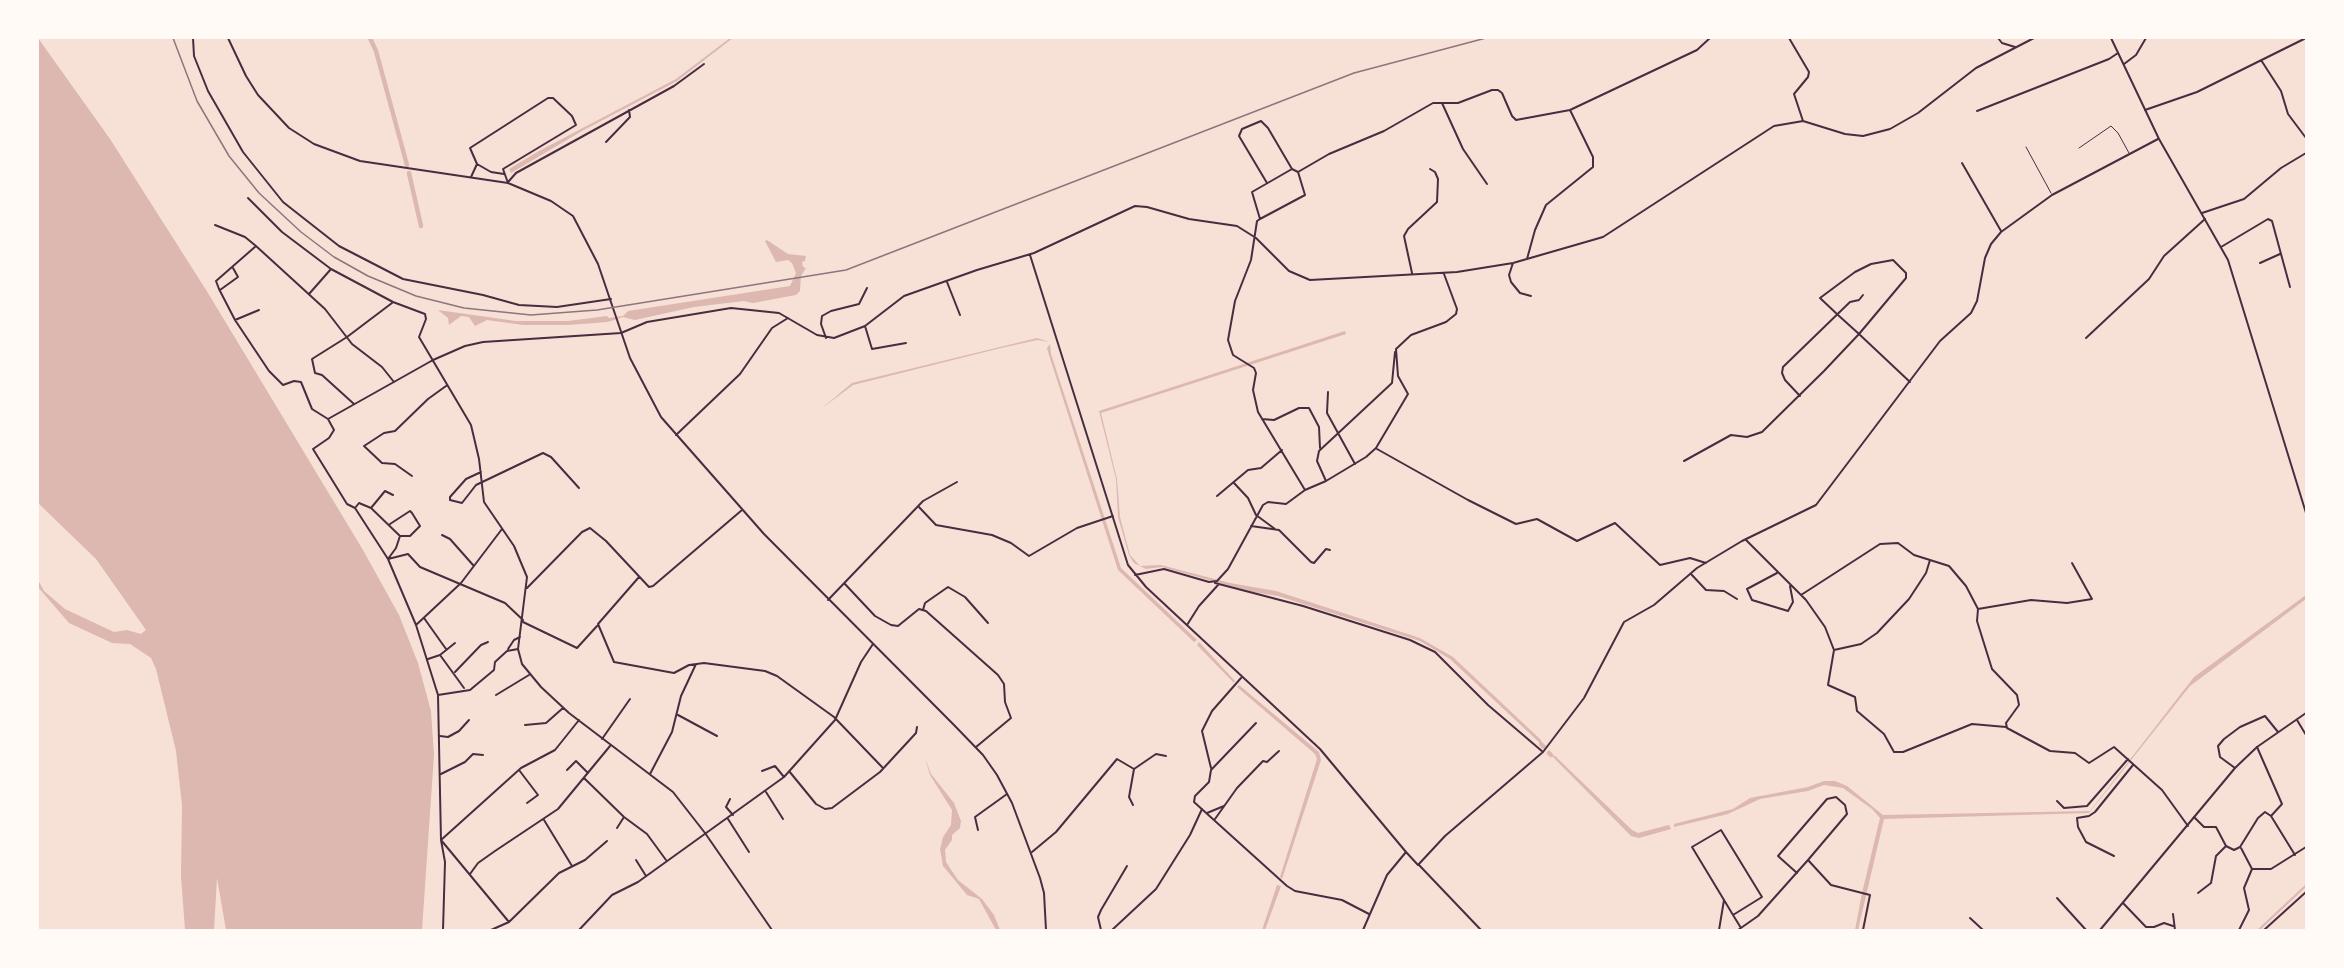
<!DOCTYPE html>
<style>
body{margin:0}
#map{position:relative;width:2344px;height:968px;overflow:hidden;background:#f7e1d7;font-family:Overpass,sans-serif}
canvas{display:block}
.frame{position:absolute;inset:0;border:39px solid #fffaf5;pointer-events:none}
</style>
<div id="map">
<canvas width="2344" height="968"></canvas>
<div class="frame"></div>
</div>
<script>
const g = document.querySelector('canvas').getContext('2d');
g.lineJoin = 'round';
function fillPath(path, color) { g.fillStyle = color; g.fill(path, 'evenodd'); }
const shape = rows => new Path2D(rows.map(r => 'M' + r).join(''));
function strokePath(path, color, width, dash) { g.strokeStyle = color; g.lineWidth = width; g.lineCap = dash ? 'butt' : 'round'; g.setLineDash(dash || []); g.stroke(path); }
fillPath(shape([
 [38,38,110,139,208,293,363,550,399,615,418,663,431,711,434,755,422,930,226,930,217,878,214,930,185,930,181,876,182,805,176,751,156,669,151,658,130,644,112,643,69,623,38,587,38,580,44,591,65,609,114,632,127,630,141,634,146,630,96,559,38,503],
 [730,38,733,38,677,81,582,131,511,173,509,169,539,151,676,79],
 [767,240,788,254,806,256,805,261,802,262,803,267,806,268,801,276,800,291,796,295,753,303,744,301,694,307,635,320,623,317,608,322,568,325,523,325,487,320,475,326,469,317,461,316,449,325,448,318,438,310,516,321,568,321,607,316,609,318,623,316,628,311,790,286,796,273,792,263,788,260,776,262,765,241],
 [1345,331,1346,334,1101,413,1117,479,1120,517,1130,555,1140,566,1161,565,1230,583,1276,591,1420,638,1453,657,1541,740,1541,744,1450,659,1420,641,1278,596,1252,592,1162,567,1146,569,1134,563,1129,555,1118,517,1116,479,1099,411],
 [1037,338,1049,342,1037,340,1001,348,853,385,821,409,852,383],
 [1050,344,1051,354,1121,568,1197,640,1194,642,1118,570,1049,355,1047,348],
 [2306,595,2306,599,2190,686,2089,813,1884,819,1858,930,1855,930,1862,893,1880,818,1872,809,1843,788,1824,785,1808,791,1760,799,1728,814,1674,827,1674,824,1733,809,1750,798,1808,787,1824,781,1835,781,1847,786,1883,815,2090,811,2194,677],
 [1199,642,1235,681,1234,683,1197,645],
 [1239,685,1319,752,1321,760,1282,879,1280,877,1317,759,1315,754,1237,687],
 [1551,755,1555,756,1632,830,1638,833,1669,825,1671,829,1639,838,1631,836],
 [925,758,931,774,954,803,961,821,960,828,952,835,952,840,945,850,946,862,958,880,982,899,994,915,1000,930,996,930,979,899,967,895,943,866,940,849,943,837,951,825,952,810,930,775],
 [2306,884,2306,887,2260,930,2257,930],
 [1277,885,1281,886,1265,930,1262,930]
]), '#dcb8b0');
strokePath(shape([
 [370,38,376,51,407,165],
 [409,173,421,226],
 [1541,744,1544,747],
 [1549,753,1551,755]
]), '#dcb8b0', 4.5);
strokePath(shape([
 [2026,147,2051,193],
 [2079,148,2111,126,2118,133,2129,153]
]), '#4a2c40', 1);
strokePath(shape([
 [193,38,194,56,208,91,243,152,283,202,339,246,403,279,483,295,519,305,557,307,611,299],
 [1789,38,1809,72,1808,77,1794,94,1803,121],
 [1998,38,2002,43,2015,47],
 [2261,60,2281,91,2288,114,2306,138],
 [2124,64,2136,55,2146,38],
 [1442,103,1463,149,1487,184],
 [2145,110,2197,92,2306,38],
 [1977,111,2109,59,2118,53],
 [606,142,630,117,629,110],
 [1962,163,2001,231],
 [1298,172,1329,154,1384,131,1433,103,1458,103,1492,90,1498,90,1502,93,1512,116,1516,120,1570,110,1697,50,1710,38],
 [504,174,491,172,477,164,470,148,548,98,553,98,572,116,576,125,503,169,508,183],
 [471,177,477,164],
 [509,181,516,173,674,86,704,64],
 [1267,183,1239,136,1242,129,1261,121,1268,128,1292,169,1252,192,1260,219,1257,221,1251,260,1235,301,1228,340,1233,355,1254,368,1256,373,1253,390,1258,412,1305,490],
 [248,198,282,232,331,269,393,302,425,314,426,319,419,337,471,425,479,459,484,502,514,546,527,577,518,649,522,664,541,687,569,713,673,792,705,833,772,930],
 [2202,213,2244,199,2281,168,2306,153],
 [1260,219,1305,195,1298,172,1292,169],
 [215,225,245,237,256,246,325,309,352,344,382,367,394,382],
 [256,246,216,281,219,289,235,320,269,371,283,385,294,381,301,382,312,409,328,419,334,430,329,438,313,449,347,504,355,508,388,559,416,625],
 [2221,247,2268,219,2272,221,2290,287],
 [1030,255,1128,565,1146,587,1320,749,1406,852],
 [1527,259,1535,230,1546,205,1593,167,1593,157,1570,110],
 [1513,263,1509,275,1511,282,1520,293,1531,296],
 [2260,263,2280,254],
 [1412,273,1404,236,1408,229,1437,202,1438,179,1435,172,1430,169],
 [947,282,960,315],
 [220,290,238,277,233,268],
 [309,294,331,269],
 [235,320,259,310],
 [865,326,872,349,906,343],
 [826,338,821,324,822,316,831,311,859,304,867,288],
 [2086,338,2149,279,2164,256,2205,219],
 [1328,392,1327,413,1355,464],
 [1800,396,1785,380,1782,373,1783,367,1850,302,1859,300,1863,295],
 [354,404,322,375,315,373,312,359,347,337,392,303],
 [328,419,433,360,465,346,483,342,621,333,647,322,731,308,779,313,817,335,834,338,865,326,904,296,977,270,1034,253,1135,206,1147,207,1189,219,1237,226,1256,238,1289,271,1310,280,1457,272,1513,263,1603,237,1774,126,1803,121,1845,134,1863,136,1890,129,1918,113,1976,68,2034,38],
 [1262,419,1274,420,1299,408,1309,408,1319,427,1320,448],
 [676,435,740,374,772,328,788,318],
 [1377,449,1468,500,1516,524,1537,519,1577,541,1615,523,1660,565,1690,558,1706,563],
 [1684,461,1731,435,1747,437,1762,432,1824,371,1859,334,1906,278,1906,273,1893,260,1871,264,1855,272,1820,298,1838,315,1859,334,1910,382],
 [481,472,466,479,450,497,450,500,462,503,476,485,543,453,551,457,579,488],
 [412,476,395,464,382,463,364,446,384,433,395,431,428,399,446,386],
 [1326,481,1317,461,1319,451,1392,383,1395,352],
 [1234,483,1248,498,1256,515,1275,529],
 [1217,496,1248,470,1261,468,1282,450],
 [918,506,936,525,992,535,1011,543,1029,556,1077,528,1113,516],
 [355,508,359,503,371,508,400,536,396,548,388,559],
 [371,508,385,491,393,495],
 [390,524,410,511,412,513,420,526,410,536,400,536],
 [1251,526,1279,530,1311,562,1314,563,1326,549,1330,550],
 [502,529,461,583,416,625,438,695,441,840,509,922],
 [442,535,450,539,473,565],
 [1746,540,1806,600,1825,627,1834,650,1828,685,1855,697,1857,711,1884,734,1894,752,1903,752,1972,724,2006,727],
 [388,559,408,554,420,567,505,603,523,620],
 [1777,573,1747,589,1752,600,1788,611,1793,602,1790,586],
 [1691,574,1706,590,1724,591,1737,599],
 [1135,575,1164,569,1209,582,1217,581,1228,569,1263,505,1268,502,1286,504,1305,490,1326,481,1366,457,1376,448,1408,394,1398,376,1396,349,1411,335,1446,322,1456,314,1457,309,1444,274],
 [639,577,598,624,614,662,674,673,689,665,704,663,765,671,777,676,834,717,882,767],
 [844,583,875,616,891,625,898,626,919,609,926,611,998,675,1004,684,1005,702,1011,718,976,747],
 [1215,583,1303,606,1410,640,1435,652,1488,705,1543,752],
 [527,588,582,532,590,528,606,541,649,587,653,586,742,510],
 [1801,595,1880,544,1898,543,1914,555,1930,560],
 [828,600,923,501,957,482],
 [1978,609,2031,600,2067,603,2092,599,2072,563],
 [923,610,925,603,948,587,965,597,988,623],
 [424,618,446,649],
 [523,622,577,648,597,626],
 [1187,625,1199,606,1218,585],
 [508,649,514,640,520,637],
 [1834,650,1861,644,1877,633,1909,599,1926,573,1930,560,1949,566,1966,586,1978,609,1977,621,1992,669,2017,695,2019,705,2006,723,2007,728,2050,751,2075,753,2089,763,2114,747,2162,790,2188,826],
 [440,655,455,643],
 [428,659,440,655,464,688],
 [455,672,481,645,488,642],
 [438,695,470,690,494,670,495,662,507,651,518,649],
 [496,695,529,675],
 [678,715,717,736],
 [2297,720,2306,735],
 [1256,723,1211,770,1209,782,1195,796,1194,802,1287,886,1295,891,1342,900,1369,914],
 [525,725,546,723,563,708],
 [440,736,448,737,459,731,469,720],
 [602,739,630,699],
 [2257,747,2282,804,2271,816,2295,855],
 [1211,768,1202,731,1212,711,1241,678],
 [2235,768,2220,757,2218,746,2224,739,2240,727,2265,716,2278,732],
 [519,770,538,795,527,803],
 [567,770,576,761,588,773],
 [762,771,775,766,784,777],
 [789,771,816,804,825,809,832,808,880,772,916,733,917,727],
 [441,774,465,762,473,754,483,755],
 [650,774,672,732,681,696,696,664],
 [584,778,624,817,647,834,666,860],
 [766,792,783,819],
 [730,799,726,807,733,815],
 [2057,801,2064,808,2087,806,2128,759],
 [1133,805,1129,797,1134,769,1156,754,1166,756],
 [1207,813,1224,806],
 [2194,817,2204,827,2216,827,2226,846,2234,850,2240,847,2258,818,2265,812,2271,816],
 [728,819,749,852],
 [1215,819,1237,788,1263,761,1267,762,1279,751],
 [544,820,572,866],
 [617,828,624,817],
 [978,830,975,817,1007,794],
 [2241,848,2252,869],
 [1032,852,1056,832,1117,759,1134,769],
 [2114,856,2086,842,2078,827,2077,818,2089,816,2095,812,2133,765],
 [636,860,646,876],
 [1419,865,1481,930],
 [2252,869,2271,869,2306,847],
 [1797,873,1778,856,1827,799,1836,797,1845,805,1847,814,1808,860],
 [470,874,478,863,495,851,558,809,610,746],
 [2198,893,2211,883,2216,856,2226,846],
 [2057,898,2086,930],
 [2123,903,2146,927,2154,927,2164,923,2173,926],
 [2173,914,2175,930],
 [1733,915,1762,897,1721,830,1692,847,1724,900,1733,915,1741,928],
 [1970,918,1983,930],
 [443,930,445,862,441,840,521,768,555,750,579,720],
 [491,930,509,922,559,873,585,860,607,841],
 [579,930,612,895,638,882,784,777,835,720,861,662,873,644],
 [1101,930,1098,917,1101,910,1127,866],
 [1112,930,1156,889,1190,835,1202,809],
 [1363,930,1387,875,1406,852,1418,865,1445,836,1543,752,1584,698,1624,622,1654,605,1697,568,1742,541,1816,505,1940,341,1971,313,1977,301,1985,258,1991,244,2001,232,2052,195,2158,139],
 [1719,930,1724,900],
 [1738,930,1758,916,1808,860,1831,885,1870,895,1863,930],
 [2239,930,2249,910,2244,888,2252,869],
 [2264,930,2306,892]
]), '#4a2c40', 2);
strokePath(shape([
 [228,38,246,76,258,95,289,128,314,144,360,161,508,183,551,201,573,216,598,264,630,358,661,417,764,534,954,725,983,755,997,775,1012,803,1040,878,1044,893,1046,930],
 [2111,38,2159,139,2228,260,2306,513],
 [2100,930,2235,768,2257,747,2306,713]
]), '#4a2c40', 2);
strokePath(shape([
 [173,38,197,101,229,156,259,193,301,232,334,257,368,276,416,296,464,308,531,315,597,310,846,270,1354,73,1486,38]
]), '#8f747c', 1.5);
</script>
